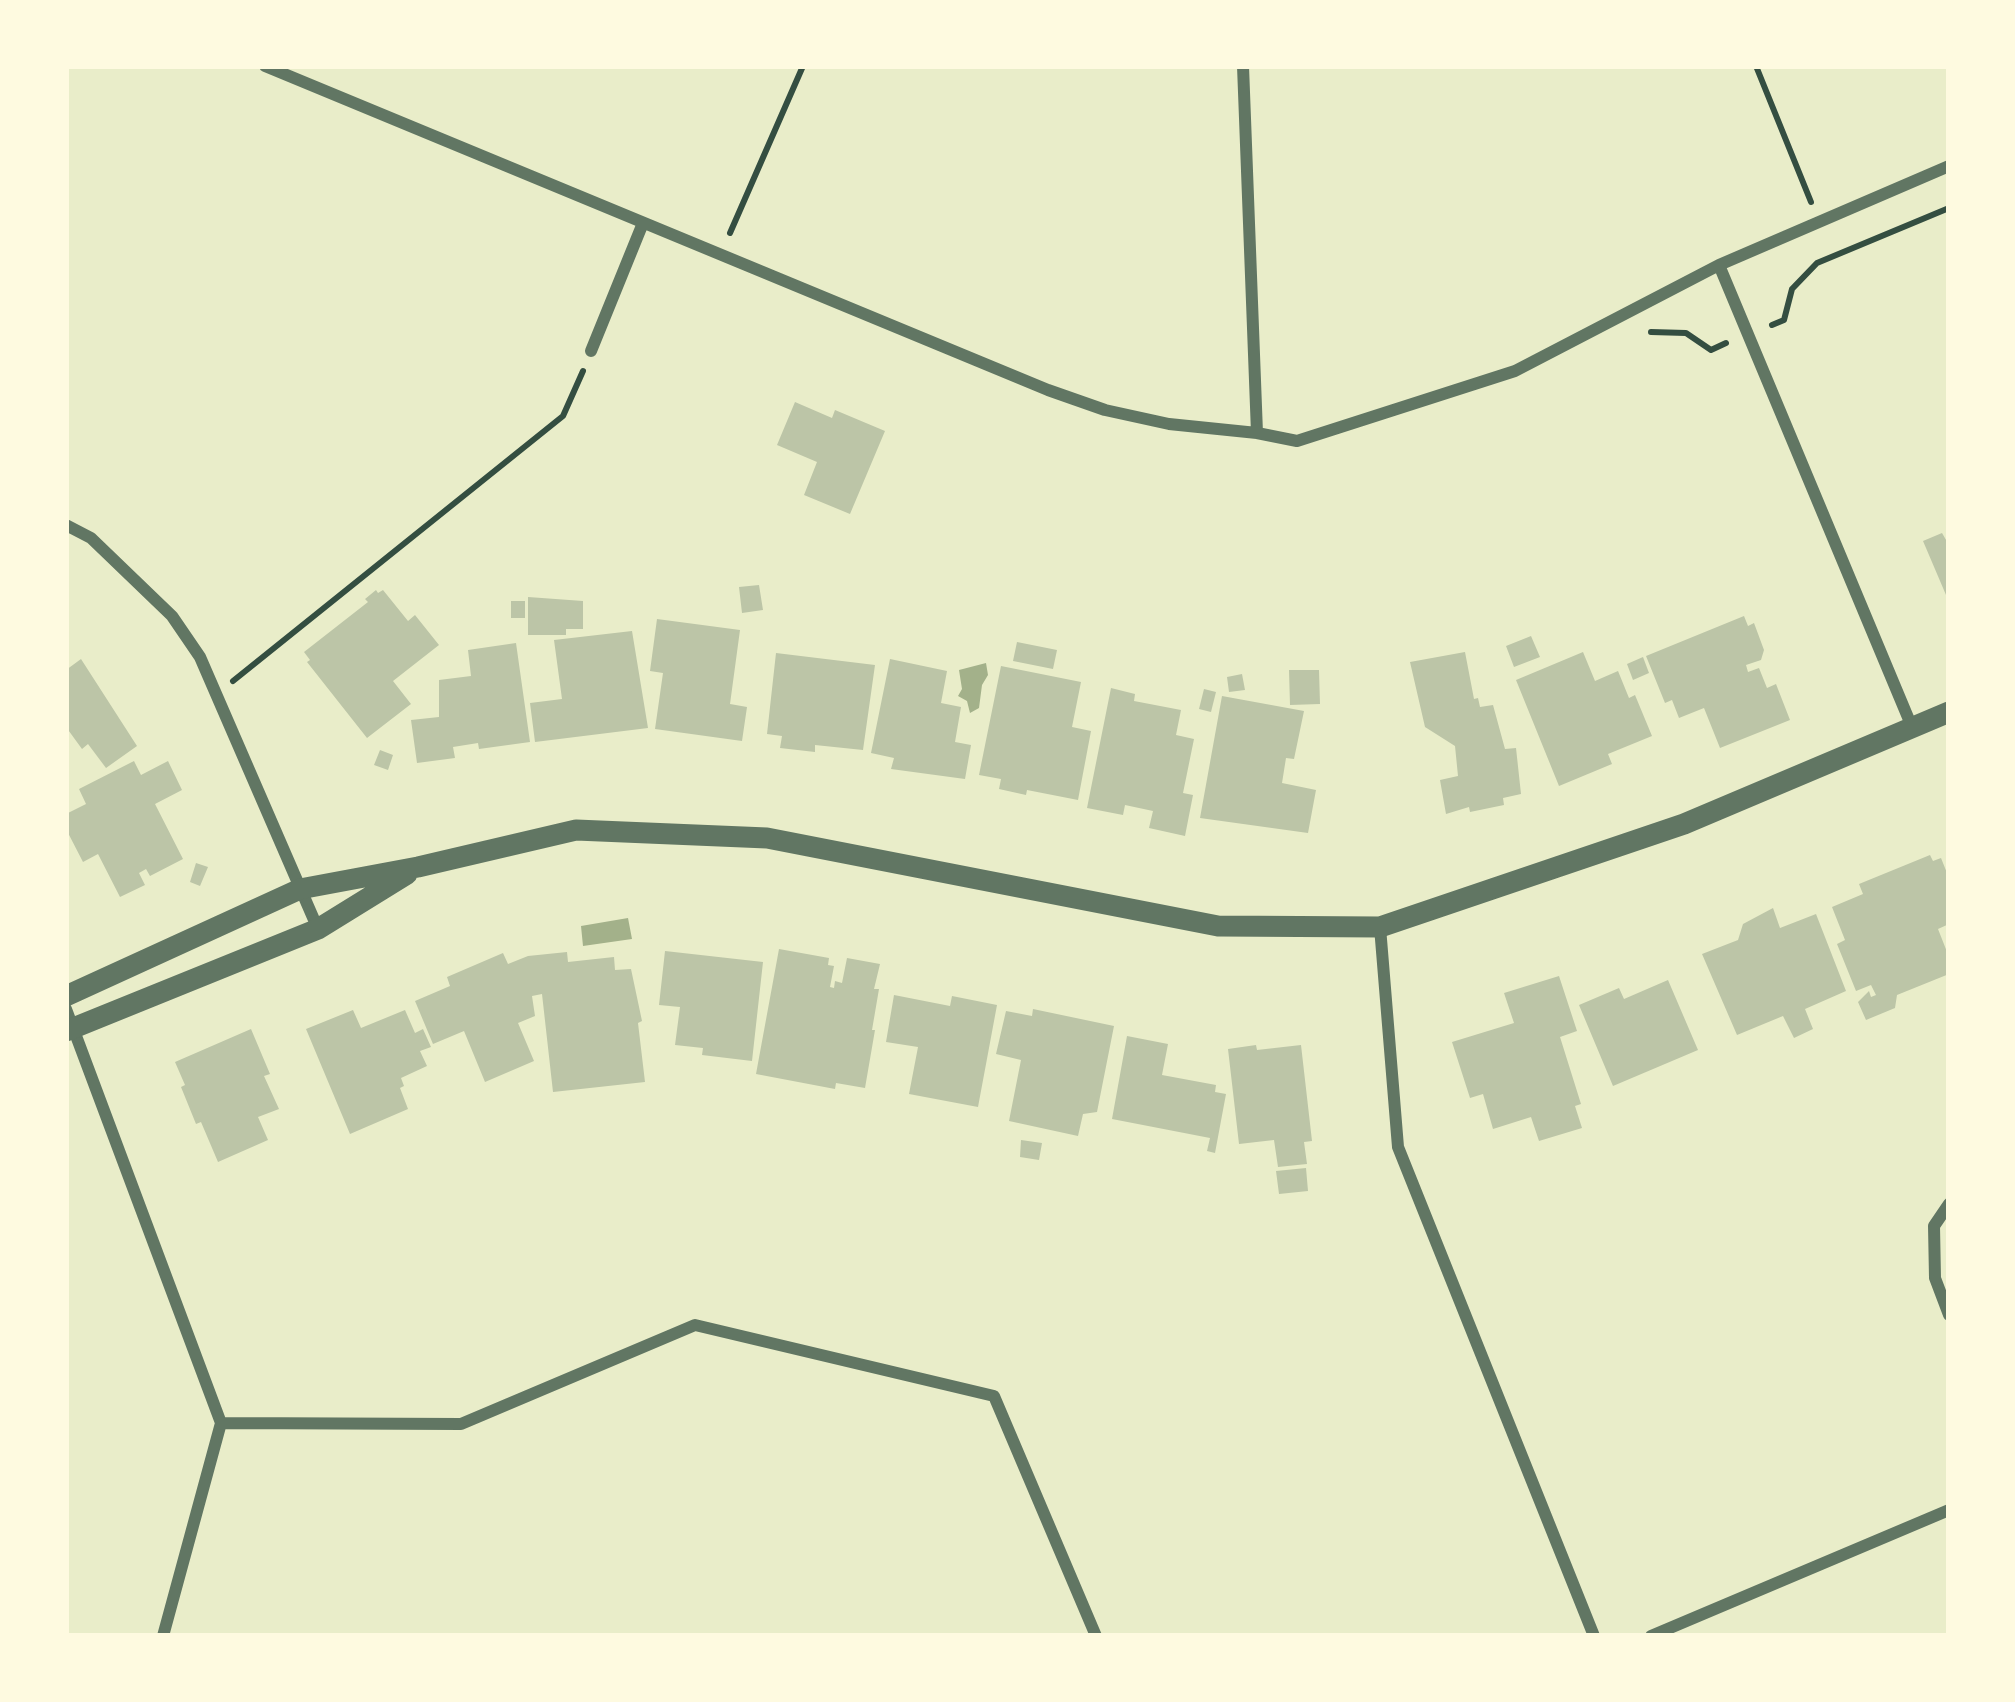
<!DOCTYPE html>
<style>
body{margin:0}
#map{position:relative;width:2015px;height:1702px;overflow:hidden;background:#e9edc9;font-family:"Work Sans",sans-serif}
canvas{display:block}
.frame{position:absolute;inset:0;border:69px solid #fefae0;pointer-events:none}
</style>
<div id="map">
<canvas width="2015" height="1702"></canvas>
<div class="frame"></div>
</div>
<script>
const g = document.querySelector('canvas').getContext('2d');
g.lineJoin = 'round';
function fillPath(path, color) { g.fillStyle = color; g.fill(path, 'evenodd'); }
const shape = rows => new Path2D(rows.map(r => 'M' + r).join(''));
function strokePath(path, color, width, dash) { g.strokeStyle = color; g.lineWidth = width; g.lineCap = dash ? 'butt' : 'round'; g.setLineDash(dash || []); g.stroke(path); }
fillPath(shape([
 [986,663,988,675,982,685,979,708,970,713,967,701,958,696,962,689,959,670],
 [628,918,632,939,583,946,581,926]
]), '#a3b18a');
fillPath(shape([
 [795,402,832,418,835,410,885,431,850,514,804,495,817,462,777,445],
 [1942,533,1949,545,1949,602,1923,541],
 [759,585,763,610,742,613,739,587],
 [376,590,378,593,383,590,408,621,415,615,439,645,393,681,411,704,367,738,307,662,310,660,304,652,368,602,365,599],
 [528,597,583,601,583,629,566,629,566,635,528,635],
 [511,601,525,601,525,618,511,618],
 [1744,616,1748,626,1754,623,1764,650,1761,660,1746,665,1748,672,1759,668,1767,688,1776,684,1790,720,1720,748,1704,708,1679,718,1672,700,1665,703,1646,656],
 [657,619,740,630,730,704,747,707,742,741,655,729,663,673,650,671],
 [632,631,648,728,535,742,530,703,562,699,554,640],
 [1531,636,1540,657,1514,667,1506,646],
 [1017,642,1057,650,1053,669,1013,661],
 [516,643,530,742,479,749,478,743,453,747,455,758,417,763,411,720,439,717,439,680,471,676,468,650],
 [1465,652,1474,699,1478,698,1480,707,1493,705,1505,749,1516,748,1521,794,1503,798,1504,805,1470,812,1469,807,1446,814,1440,780,1458,776,1455,746,1425,727,1410,662],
 [1583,652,1595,681,1618,671,1629,698,1635,695,1652,736,1608,754,1612,764,1559,786,1516,680],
 [776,653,875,665,863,750,815,745,815,752,780,748,782,736,767,734],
 [1643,657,1649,673,1633,680,1627,664],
 [81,659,137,746,106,768,88,744,82,749,66,727,66,670],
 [890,659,947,671,941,703,961,707,955,742,971,745,965,779,891,769,894,758,871,753],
 [1001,666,1081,682,1072,727,1091,731,1078,800,1027,790,1026,795,999,789,1001,779,979,775],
 [1289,670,1319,670,1320,704,1290,705],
 [1242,674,1245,690,1229,692,1227,677],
 [1111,688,1135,694,1134,701,1181,710,1176,735,1194,739,1183,793,1193,795,1185,836,1149,828,1153,811,1125,805,1123,815,1087,808],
 [1204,689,1216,692,1211,712,1199,709],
 [1222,696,1304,711,1294,759,1286,758,1282,783,1316,790,1308,833,1200,818],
 [380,750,393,755,388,770,374,765],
 [134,761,141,775,168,761,182,790,155,804,183,859,150,876,146,869,139,873,145,885,120,897,98,854,83,862,66,829,66,814,86,804,79,789],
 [1930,855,1933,861,1941,858,1949,878,1949,924,1938,929,1949,957,1949,974,1897,995,1895,1008,1866,1020,1858,1002,1869,991,1871,997,1876,995,1871,985,1856,991,1837,944,1845,940,1832,907,1863,894,1859,884],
 [196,863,208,867,200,886,190,882],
 [1773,908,1780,928,1816,914,1846,991,1805,1009,1813,1029,1794,1038,1783,1016,1737,1035,1702,954,1738,940,1743,924],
 [779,949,829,958,828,965,834,966,830,987,834,988,835,981,842,983,847,958,880,964,874,989,879,989,872,1030,875,1030,865,1088,836,1083,835,1089,756,1074],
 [665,951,763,962,752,1061,702,1055,703,1048,675,1045,680,1007,659,1005],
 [567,952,568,962,614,957,615,970,631,969,642,1021,638,1023,645,1082,553,1092,542,994,532,996,535,1016,518,1023,534,1061,485,1082,464,1031,433,1044,415,1001,450,986,447,977,503,953,508,964,528,956],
 [1559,976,1577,1031,1560,1037,1581,1104,1575,1106,1582,1128,1539,1141,1531,1117,1493,1129,1483,1094,1470,1098,1452,1042,1514,1023,1504,993],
 [1668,980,1698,1050,1613,1086,1579,1005,1619,988,1624,999],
 [894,995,950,1006,952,996,997,1005,978,1107,909,1094,918,1047,886,1042],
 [1033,1009,1114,1026,1097,1112,1083,1114,1078,1136,1009,1121,1021,1060,996,1054,1006,1011,1032,1016],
 [353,1010,361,1028,405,1010,415,1033,423,1029,431,1047,420,1051,427,1066,401,1078,404,1086,400,1088,408,1109,350,1134,306,1029],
 [251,1029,270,1074,264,1076,279,1109,258,1117,268,1140,218,1162,201,1122,196,1124,181,1087,185,1085,175,1062],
 [1127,1036,1168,1044,1162,1075,1216,1085,1215,1092,1226,1094,1215,1153,1207,1151,1210,1138,1112,1119],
 [1256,1045,1257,1050,1301,1045,1312,1141,1304,1142,1307,1164,1278,1167,1274,1140,1239,1144,1228,1049],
 [1021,1140,1042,1143,1039,1160,1020,1157],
 [1306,1168,1308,1191,1279,1194,1276,1171]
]), '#bcc5a7');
strokePath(shape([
 [1756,66,1811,202],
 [730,233,803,66],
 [1772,325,1784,320,1792,289,1817,263,1949,208],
 [1651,332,1686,333,1711,350,1726,343],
 [233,681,563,416,583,371]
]), '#344e41', 6);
strokePath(shape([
 [265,66,1048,390,1105,410,1169,424,1257,433,1297,441,1515,371,1719,265,1949,166],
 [1243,66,1257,433],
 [1719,265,1912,727],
 [591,351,643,223],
 [66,525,91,538,172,616,200,657,318,929],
 [1380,927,1398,1147,1594,1636],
 [66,1009,221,1423,163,1636],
 [1949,1204,1934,1226,1935,1278,1949,1315],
 [221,1423,461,1424,695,1325,994,1396,1096,1636],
 [1651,1636,1949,1510]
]), '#617663', 12);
strokePath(shape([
 [66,996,300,889,418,867,576,830,767,838,1218,926,1380,927,1684,824,1949,712],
 [66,1031,318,929,407,874]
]), '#617663', 21);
</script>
